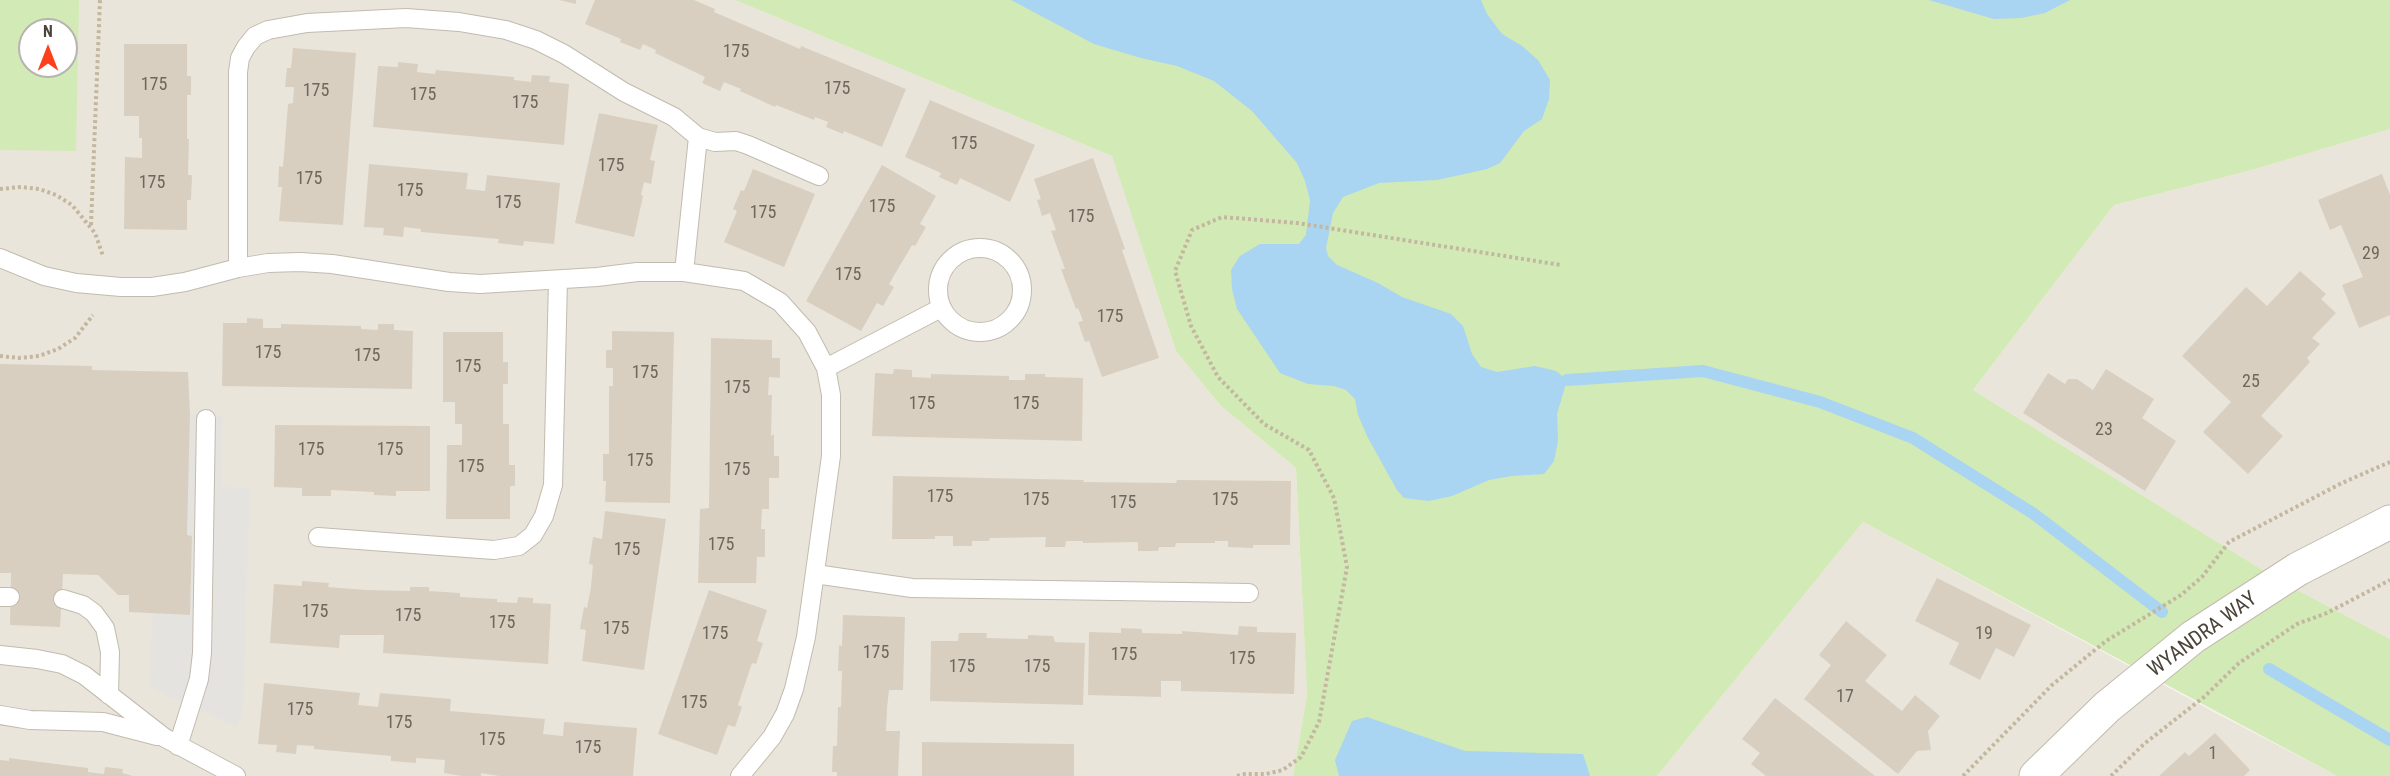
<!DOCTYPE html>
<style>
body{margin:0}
#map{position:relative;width:2390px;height:776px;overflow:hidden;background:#f6f3ec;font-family:"Roboto Condensed",sans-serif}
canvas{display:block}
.north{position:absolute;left:18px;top:18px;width:60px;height:60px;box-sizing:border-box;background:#fff;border:2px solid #b7b4b0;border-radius:50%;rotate:0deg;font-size:16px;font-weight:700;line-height:24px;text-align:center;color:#4b4439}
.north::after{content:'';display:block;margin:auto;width:21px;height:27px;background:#fc3f1d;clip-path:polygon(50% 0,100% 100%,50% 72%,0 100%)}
</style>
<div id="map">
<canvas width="2390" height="776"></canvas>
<div class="north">N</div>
</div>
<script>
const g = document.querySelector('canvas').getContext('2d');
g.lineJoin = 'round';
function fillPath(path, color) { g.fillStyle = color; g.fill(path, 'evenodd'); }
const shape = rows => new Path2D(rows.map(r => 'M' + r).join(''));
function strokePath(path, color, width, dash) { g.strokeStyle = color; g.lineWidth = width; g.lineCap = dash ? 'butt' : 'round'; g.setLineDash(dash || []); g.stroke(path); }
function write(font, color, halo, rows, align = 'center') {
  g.font = font + ' "Roboto Condensed",sans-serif'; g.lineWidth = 5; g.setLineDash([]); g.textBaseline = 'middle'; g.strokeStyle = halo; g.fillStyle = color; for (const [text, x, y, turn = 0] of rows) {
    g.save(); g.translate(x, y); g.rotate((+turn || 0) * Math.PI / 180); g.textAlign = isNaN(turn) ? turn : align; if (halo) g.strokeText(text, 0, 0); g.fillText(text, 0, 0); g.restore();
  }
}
fillPath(shape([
 [0,0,735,0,1112,156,1176,351,1220,405,1296,468,1307,695,1293,776,0,776],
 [30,30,66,30,66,66,30,66],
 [2390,129,2390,639,2280,581,1973,390,2114,205,2248,171],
 [1863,522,2212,711,2337,776,1657,776]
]), '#eae5da');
fillPath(shape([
 [0,0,79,0,76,151,0,150],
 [30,30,66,30,66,66,30,66],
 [735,0,2390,0,2390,129,2248,171,2114,205,1973,390,2280,581,2390,639,2390,776,2337,776,1863,522,1657,776,1293,776,1307,695,1296,468,1220,405,1176,351,1112,156]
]), '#d2eab5');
fillPath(shape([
 [190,414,223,416,221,487,250,488,243,712,237,727,150,688,152,614,190,615,192,537,187,535]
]), '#e5e3e0');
fillPath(shape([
 [1011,0,1481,0,1487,14,1502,34,1522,46,1538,60,1550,80,1549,99,1542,119,1524,131,1500,163,1487,169,1437,180,1379,183,1343,197,1333,213,1326,248,1328,256,1337,265,1378,283,1402,297,1451,314,1463,326,1472,354,1481,367,1497,372,1535,366,1556,371,1567,380,1557,414,1558,441,1554,461,1544,474,1511,476,1489,480,1452,496,1429,501,1404,498,1397,490,1368,438,1358,415,1355,399,1346,390,1334,386,1308,384,1280,373,1237,309,1232,289,1231,270,1240,256,1260,244,1299,244,1306,235,1310,200,1305,181,1297,163,1252,111,1214,81,1177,66,1141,58,1094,44],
 [1929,0,2070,0,2045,13,2021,18,1994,19],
 [1367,717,1465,751,1583,754,1590,776,1339,776,1335,760,1352,721]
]), '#a9d4f2');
strokePath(shape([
 [1567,380,1703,371,1820,402,1913,438,2034,514,2162,612],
 [2269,669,2390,740]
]), '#a9d4f2', 12);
fillPath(shape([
 [559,0,576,0,576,4],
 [595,0,694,0,715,9,714,12,800,49,801,46,906,89,882,147,844,131,843,134,826,127,828,122,815,117,814,120,776,105,775,107,740,91,741,89,724,82,720,91,702,83,705,77,655,53,656,50,643,44,640,50,620,42,621,39,585,24],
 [124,44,187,44,187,76,191,76,191,95,187,95,187,139,189,139,188,175,192,175,191,200,187,200,187,230,124,229,125,157,142,158,142,138,139,138,139,116,124,116],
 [293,48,356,53,343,225,279,221,282,187,278,187,279,166,283,167,288,104,293,103,294,87,285,87,287,68,291,68],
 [398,62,418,64,417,72,435,74,436,70,514,77,514,80,531,82,532,75,550,76,549,82,569,84,564,145,373,127,378,66,398,67],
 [930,100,1035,145,1010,202,960,178,957,185,939,177,941,173,905,157],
 [599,113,658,125,650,160,655,161,651,184,644,182,641,195,643,196,634,237,575,223],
 [1093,158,1125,249,1122,250,1159,358,1102,377,1089,341,1085,342,1078,322,1083,321,1078,308,1076,309,1061,269,1065,269,1051,231,1056,230,1050,213,1042,216,1037,200,1041,199,1034,179],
 [369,164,468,173,466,189,485,191,487,175,560,183,554,244,524,241,523,246,498,243,499,239,421,232,421,229,404,227,403,237,383,235,384,228,364,227],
 [882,165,936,196,920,224,926,227,915,246,912,245,889,284,894,287,883,306,877,303,861,331,806,301],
 [753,169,815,194,784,267,724,242,737,211,733,209,741,190,744,191],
 [2382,174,2390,195,2390,315,2359,328,2342,285,2363,277,2341,225,2330,230,2318,200],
 [2300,271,2326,294,2321,299,2336,313,2312,338,2320,344,2307,358,2310,362,2261,416,2283,436,2248,474,2203,432,2231,402,2182,356,2246,287,2267,306],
 [247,318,263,319,263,328,281,328,281,324,361,326,361,329,378,330,378,324,394,324,394,330,413,331,412,389,222,386,223,323,247,323],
 [612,331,674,332,670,503,605,502,606,481,603,481,603,454,609,454,609,386,613,386,613,368,606,368,606,350,612,350],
 [443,332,503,332,503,362,508,362,508,384,503,384,503,424,509,424,509,465,515,465,515,486,510,486,510,519,446,519,447,445,462,445,462,424,455,424,455,402,443,402],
 [711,338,772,340,772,358,780,358,780,378,769,377,768,395,772,395,771,436,774,434,774,456,779,456,779,478,769,478,769,509,762,509,761,529,765,529,765,557,757,557,756,583,698,583,700,509,709,508],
 [0,364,92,366,92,370,188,372,190,414,187,535,192,536,190,615,129,612,129,595,118,595,98,575,63,574,60,627,10,625,11,573,0,573],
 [894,369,912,370,912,377,931,378,931,374,1009,376,1009,380,1025,380,1025,374,1045,374,1045,377,1083,378,1082,441,872,436,875,373,893,374],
 [2106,369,2154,399,2142,418,2176,441,2145,491,2023,413,2048,373,2065,384,2068,379,2077,379,2093,390],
 [275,425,430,426,430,491,396,491,396,496,374,495,374,492,331,490,331,496,302,496,302,488,274,487],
 [893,476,1084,480,1083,482,1176,483,1177,480,1291,481,1290,545,1253,545,1253,548,1228,547,1228,541,1215,541,1215,543,1176,543,1175,547,1159,547,1158,551,1138,551,1138,542,1083,543,1083,541,1066,541,1065,547,1045,547,1046,537,990,538,989,541,972,541,972,546,953,546,953,536,935,536,935,539,892,539],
 [605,511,666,519,644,670,582,661,586,630,580,629,584,607,587,608,591,587,593,565,589,564,593,537,602,539],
 [1937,578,2031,625,2014,657,1996,648,1980,680,1949,664,1959,643,1915,621],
 [302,581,329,583,328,587,366,590,410,591,410,587,429,587,429,591,460,593,460,597,497,599,497,602,517,603,518,597,533,598,533,603,551,604,548,664,383,653,384,635,340,635,339,648,270,643,274,584,302,586],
 [709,590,767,610,757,641,763,643,756,664,752,663,738,705,742,707,735,727,728,725,717,755,658,734],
 [843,615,905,617,903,690,889,690,887,708,886,731,900,731,898,776,837,776,837,772,832,772,833,746,837,746,838,707,841,707,842,671,838,671,839,645,842,646],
 [1846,621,1887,655,1865,681,1902,711,1915,695,1940,716,1928,731,1931,750,1917,751,1898,774,1804,699,1831,665,1819,655],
 [1239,626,1257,627,1257,632,1296,633,1294,694,1181,691,1181,681,1161,681,1161,697,1088,695,1089,632,1121,633,1121,628,1142,629,1142,633,1182,634,1182,631,1238,635],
 [959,633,987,633,986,638,1028,639,1028,635,1053,636,1055,642,1085,643,1083,705,930,701,931,641,958,641],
 [264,683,360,693,358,705,378,707,380,693,451,699,450,711,545,719,543,734,563,736,564,722,637,728,633,776,499,776,481,773,481,776,462,776,444,773,445,760,416,758,416,763,391,761,391,756,314,749,314,746,297,745,296,754,276,752,277,745,258,744],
 [1775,698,1875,776,1766,776,1751,764,1760,753,1742,739],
 [2215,733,2250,770,2244,776,2159,776,2185,752,2189,756],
 [922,742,1074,744,1074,776,922,776],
 [9,758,88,768,88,772,104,774,105,767,123,769,122,773,133,776,0,776,0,760,9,761]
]), '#d8cfc1');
const lane = shape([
 '938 290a42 42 0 1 1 84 0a42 42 0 1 1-84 0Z',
 [0,258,44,276,76,283,121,287,152,287,185,282,238,268,268,263,300,262,332,264,449,282,480,284,597,277,637,272,684,272,744,281,780,302,807,332,826,368,831,395,831,456,806,637,794,689,785,714,772,737,740,776],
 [238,268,238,72,240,58,246,47,255,36,268,30,307,23,406,18,459,22,506,30,536,40,564,54,624,92,674,117,698,137],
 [684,272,698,137,715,142,736,141,748,145,819,176],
 [826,368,941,308],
 [318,537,494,550,519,546,533,535,544,516,553,485,558,280],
 [815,574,912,588,1249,593],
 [0,597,10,597],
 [63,599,83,605,94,613,105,628,110,652,109,695],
 [0,655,37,659,62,664,84,675,165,738,236,776],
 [0,715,30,720,103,722,157,736],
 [178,746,199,679,202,653,206,419]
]);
const street = shape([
 [2036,776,2107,707,2193,637,2298,569,2390,522]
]);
strokePath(lane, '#c2bbae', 20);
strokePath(street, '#c2bbae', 35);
strokePath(shape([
 [0,189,21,187,39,189,56,195,72,205,95,233,103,256],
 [91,225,100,0],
 [0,356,19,358,39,356,58,349,75,338,93,315],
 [1237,776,1245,774,1266,774,1283,770,1301,757,1319,722,1347,567,1334,498,1309,450,1264,424,1218,377,1191,326,1175,271,1192,230,1222,217,1297,223,1561,265],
 [1963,776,2052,685,2106,641,2181,595,2202,577,2229,542,2342,483,2390,462],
 [2111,776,2144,744,2204,697,2239,663,2297,624,2327,613,2390,580]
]), '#c4b79f', 4, [3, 3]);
strokePath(lane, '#fff', 18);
strokePath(street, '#fff', 33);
write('18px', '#6e675b', null, [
 ["175",736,52],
 ["175",154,85],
 ["175",837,89],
 ["175",316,91],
 ["175",423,95],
 ["175",525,103],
 ["175",964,144],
 ["175",611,166],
 ["175",309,179],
 ["175",152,183],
 ["175",410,191],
 ["175",508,203],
 ["175",882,207],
 ["175",763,213],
 ["175",1081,217],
 ["29",2371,254],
 ["175",848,275],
 ["175",1110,317],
 ["175",268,353],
 ["175",367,356],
 ["175",468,367],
 ["175",645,373],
 ["25",2251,382],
 ["175",737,388],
 ["175",922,404],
 ["175",1026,404],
 ["23",2104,430],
 ["175",311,450],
 ["175",390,450],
 ["175",640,461],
 ["175",471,467],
 ["175",737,470],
 ["175",940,497],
 ["175",1036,500],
 ["175",1225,500],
 ["175",1123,503],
 ["175",721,545],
 ["175",627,550],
 ["175",315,612],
 ["175",408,616],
 ["175",502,623],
 ["175",616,629],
 ["175",715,634],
 ["19",1984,634],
 ["175",876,653],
 ["175",1124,655],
 ["175",1242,659],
 ["175",962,667],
 ["175",1037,667],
 ["17",1845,697],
 ["175",694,703],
 ["175",300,710],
 ["175",399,723],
 ["175",492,740],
 ["175",588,748],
 ["1",2213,754]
]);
write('21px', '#4b4439', '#fff', [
 ["WYANDRA WAY",2203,635,-36]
]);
</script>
